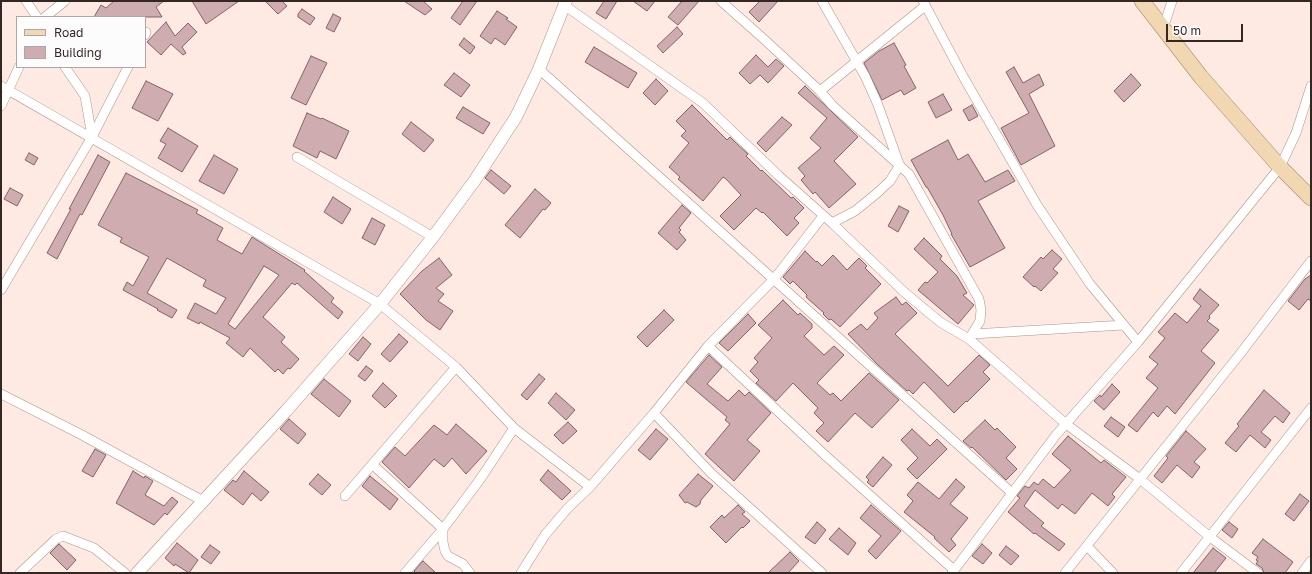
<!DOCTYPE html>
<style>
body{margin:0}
#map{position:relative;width:1312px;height:574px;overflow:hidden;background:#feeae3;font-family:"Golos Text",sans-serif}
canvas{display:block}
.frame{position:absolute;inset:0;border:2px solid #332723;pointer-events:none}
.legend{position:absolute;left:16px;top:16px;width:130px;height:52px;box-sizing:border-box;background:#fcfcfc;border:1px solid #aca7a5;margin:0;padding:5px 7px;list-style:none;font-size:12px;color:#332723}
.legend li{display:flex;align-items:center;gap:8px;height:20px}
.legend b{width:20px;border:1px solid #aca7a5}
.scale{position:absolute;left:1166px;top:24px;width:77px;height:18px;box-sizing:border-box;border:2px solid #332723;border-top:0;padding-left:5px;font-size:12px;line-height:14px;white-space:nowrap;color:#332723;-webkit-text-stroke:3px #fcfcfc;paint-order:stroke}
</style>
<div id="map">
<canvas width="1312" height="574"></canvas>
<div class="frame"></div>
<ul class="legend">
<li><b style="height:5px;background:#f2d7b3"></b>Road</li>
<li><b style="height:11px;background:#ceacaf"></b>Building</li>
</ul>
<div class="scale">50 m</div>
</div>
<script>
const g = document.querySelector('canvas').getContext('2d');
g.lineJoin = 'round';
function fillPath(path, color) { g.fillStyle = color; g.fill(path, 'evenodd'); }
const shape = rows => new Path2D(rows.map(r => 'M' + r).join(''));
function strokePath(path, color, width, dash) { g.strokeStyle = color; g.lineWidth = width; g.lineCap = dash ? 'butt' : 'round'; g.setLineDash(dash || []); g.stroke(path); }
const building = shape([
 [114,1,164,1,156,7,162,17,94,17,101,5,106,8,114,1],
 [192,1,239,1,206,24,192,1],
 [265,1,282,1,287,6,278,14,265,1],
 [404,1,423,1,432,9,425,15,404,1],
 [463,1,477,1,460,25,451,18,463,1],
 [604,1,617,1,606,19,596,13,604,1],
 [633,1,655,1,647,11,633,1],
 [682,1,699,1,678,25,668,17,682,1],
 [760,1,778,1,759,22,749,12,760,1],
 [302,9,315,18,310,25,298,17,298,14,302,9],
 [497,11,508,18,506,19,517,27,505,45,495,38,491,44,480,36,497,11],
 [333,14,341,18,334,32,326,28,333,14],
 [166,22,175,36,188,23,197,32,182,47,186,53,183,55,171,44,161,55,147,42,166,22],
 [677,27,683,34,663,53,657,46,677,27],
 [464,38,475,47,470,54,459,45,464,38],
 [894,43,906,65,904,66,916,88,904,95,901,90,882,100,864,63,879,51,894,43],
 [594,47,637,73,628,88,585,62,594,47],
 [756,55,768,67,776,59,784,66,768,83,760,75,750,84,739,73,756,55],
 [311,56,327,63,306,105,291,98,311,56],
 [1014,67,1023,83,1039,74,1044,85,1029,94,1055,146,1021,165,1001,128,1029,113,1006,72,1014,67],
 [454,73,470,85,461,97,444,85,454,73],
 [1131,74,1141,85,1124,102,1114,91,1131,74],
 [656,79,668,91,655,105,643,93,656,79],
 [146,81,173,94,158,121,132,108,146,81],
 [805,86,858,137,834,161,856,184,829,208,815,192,813,194,801,180,805,176,798,168,821,148,810,138,827,118,798,93,805,86],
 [943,94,952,110,936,118,928,102,943,94],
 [692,105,727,140,730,137,737,144,748,154,746,156,761,171,762,170,791,198,793,197,804,208,794,218,799,223,787,236,763,212,762,213,756,208,734,230,720,216,741,195,726,179,723,177,703,201,678,179,680,177,669,167,689,143,681,136,686,131,676,121,692,105],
 [972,105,978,116,969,121,963,110,972,105],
 [463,107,490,123,483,134,456,118,463,107],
 [307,113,321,119,322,118,349,131,336,159,320,151,317,158,293,146,307,113],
 [782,117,792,125,766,152,757,143,782,117],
 [411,122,434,140,424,152,402,134,411,122],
 [168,128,198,146,182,172,158,158,166,144,160,141,168,128],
 [948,140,958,160,968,154,985,182,1008,170,1015,181,978,201,1005,248,970,267,951,234,952,234,943,215,927,187,926,187,911,160,948,140],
 [29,153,38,158,34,165,25,160,29,153],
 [98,155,110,162,82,215,80,214,57,259,47,253,71,209,69,209,98,155],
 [214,155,238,169,224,194,199,181,214,155],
 [491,170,511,186,504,194,485,178,491,170],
 [126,173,198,210,196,213,223,228,217,240,242,254,252,237,305,270,304,271,334,298,331,302,343,312,338,319,297,283,295,285,292,283,263,317,285,337,281,342,299,359,290,369,288,368,283,374,278,369,275,372,250,348,243,357,226,343,230,338,200,322,199,324,187,318,195,303,216,314,226,298,203,286,206,280,167,258,147,293,177,310,172,318,157,310,158,309,123,290,127,282,133,286,149,257,120,242,122,238,98,225,126,173],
 [264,266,279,275,235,329,228,324,264,266],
 [10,188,23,195,17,206,4,199,10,188],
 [535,189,551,203,545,210,543,209,520,238,505,225,535,189],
 [333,197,351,209,342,224,324,212,333,197],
 [682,205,691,213,679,228,681,230,679,232,686,240,677,250,658,233,682,205],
 [899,206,909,211,898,232,888,226,899,206],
 [372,218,385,225,375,245,362,238,372,218],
 [924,238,942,256,940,259,957,276,967,293,963,295,974,305,958,324,918,290,925,282,927,283,938,272,914,249,924,238],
 [1052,250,1062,259,1053,269,1058,273,1041,291,1035,286,1034,287,1023,277,1041,257,1043,259,1052,250],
 [805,251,816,262,817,261,822,266,833,255,847,270,859,258,867,266,865,268,881,284,840,327,831,319,829,320,823,314,824,313,806,297,807,295,793,281,790,284,783,277,805,251],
 [439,258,452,275,436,288,444,294,438,301,453,311,440,330,426,320,400,294,422,271,439,258],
 [1311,275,1311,301,1308,299,1299,310,1288,301,1305,279,1311,275],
 [1200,289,1219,305,1209,316,1210,318,1207,321,1219,330,1201,351,1215,363,1175,414,1167,406,1158,417,1153,412,1137,432,1128,425,1158,388,1146,378,1158,364,1149,357,1165,338,1158,332,1175,313,1187,323,1201,306,1193,299,1200,289],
 [896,297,902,305,906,302,917,313,895,334,948,386,979,355,990,365,983,372,990,379,967,402,966,401,954,413,924,382,913,394,909,390,907,391,877,364,848,334,861,324,867,330,878,318,874,313,896,297],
 [783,300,798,315,800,313,812,324,812,328,804,336,824,355,834,346,844,355,817,383,830,395,833,393,841,401,869,373,899,400,872,428,855,413,828,442,816,431,824,423,814,413,818,408,793,383,776,401,756,383,759,380,750,371,758,362,754,358,772,338,758,325,783,300],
 [664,310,674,320,647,347,637,337,664,310],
 [748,314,756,323,728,351,719,343,748,314],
 [399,334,408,342,390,362,381,354,399,334],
 [363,337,371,344,358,361,349,354,363,337],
 [709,355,722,367,707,384,728,401,739,390,745,396,749,392,771,413,747,440,760,451,734,481,705,454,730,424,725,420,727,417,686,382,709,355],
 [366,366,373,371,365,381,358,376,366,366],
 [539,374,545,379,527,400,521,395,539,374],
 [324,379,351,401,339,417,311,394,324,379],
 [383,383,397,396,385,408,372,396,383,383],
 [1112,384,1120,392,1104,410,1094,401,1100,395,1101,397,1112,384],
 [1264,390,1290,413,1283,423,1275,416,1261,432,1271,440,1265,448,1250,435,1236,452,1225,443,1239,426,1237,424,1264,390],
 [556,393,575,410,566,420,548,403,556,393],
 [1111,417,1125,427,1118,437,1104,426,1111,417],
 [289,419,306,434,298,444,280,429,289,419],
 [985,420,995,430,997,428,1016,447,1006,458,1017,469,1006,480,972,447,971,448,963,441,985,420],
 [568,422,577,431,563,444,554,435,568,422],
 [456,424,487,451,466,474,452,458,444,467,434,459,409,488,382,462,395,447,405,456,434,425,447,435,456,424],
 [656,429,668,439,650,460,638,450,656,429],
 [912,429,930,446,937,439,947,449,917,479,907,469,918,458,901,440,912,429],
 [1186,431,1206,449,1194,462,1200,467,1192,478,1177,465,1162,483,1154,476,1168,458,1166,456,1186,431],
 [1068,436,1101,463,1104,460,1126,477,1112,494,1115,497,1108,506,1092,493,1075,514,1062,504,1058,509,1035,490,1024,506,1044,523,1041,526,1065,544,1059,551,1035,533,1034,534,1008,512,1020,498,1017,496,1025,486,1029,488,1034,482,1038,485,1043,479,1054,488,1071,470,1052,454,1068,436],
 [95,449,106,455,93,477,82,471,95,449],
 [883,457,892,465,873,487,867,482,869,480,866,477,883,457],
 [548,470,571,491,562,500,540,480,548,470],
 [133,471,144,478,145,476,153,481,145,495,164,506,172,497,178,502,167,515,165,513,154,525,116,503,133,471],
 [244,471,269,492,261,501,252,493,243,505,224,490,233,480,236,482,244,471],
 [318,474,331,485,322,495,309,484,318,474],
 [698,474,713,486,701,500,700,504,696,507,687,502,685,503,679,495,698,474],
 [370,476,398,499,390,510,362,486,370,476],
 [956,479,965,487,950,504,968,518,951,539,956,545,949,552,934,538,935,537,904,512,913,501,907,495,918,482,939,499,956,479],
 [1300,494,1309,501,1294,521,1285,514,1300,494],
 [738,505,745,512,742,514,750,521,743,528,742,527,726,543,710,527,722,515,724,518,738,505],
 [871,505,901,531,876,559,868,551,881,536,860,518,871,505],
 [817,522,826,530,815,544,805,537,817,522],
 [1229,522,1238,529,1232,538,1222,530,1229,522],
 [839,528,856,543,848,555,829,539,839,528],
 [1263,539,1293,562,1285,573,1264,573,1262,568,1256,564,1258,561,1256,560,1258,557,1252,553,1263,539],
 [177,543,198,560,189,573,175,564,174,566,165,558,177,543],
 [59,544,76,560,67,570,50,553,59,544],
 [982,544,992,553,983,564,972,556,982,544],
 [210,545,220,552,211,564,201,557,210,545],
 [1006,546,1019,556,1011,565,999,555,1006,546],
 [1213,548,1226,558,1214,573,1193,573,1213,548],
 [790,552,799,561,788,573,768,573,790,552],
 [423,561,436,573,416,573,414,571,423,561]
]);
fillPath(building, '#ceacaf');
strokePath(building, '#826467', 1);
const minor = shape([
 [26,1,37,17],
 [721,1,766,41,820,91,832,105,909,174,979,299,981,310,980,321,969,339],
 [822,1,865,76,878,105,899,164],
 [923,1,964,78,1037,205,1090,284,1138,342],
 [564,5,703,103,778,175,832,223,903,291,940,322,969,339,1066,424,1140,479,1210,537,1258,573],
 [45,17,65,1],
 [1163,29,1172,1],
 [145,35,146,32],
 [65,67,85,96,92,137],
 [539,69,1012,493],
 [1,86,380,304,456,367,514,428,590,487],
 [820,91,925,6],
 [1,106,19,67],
 [297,157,433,237],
 [832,223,855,211,876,194,890,181,900,165],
 [1,290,92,137,128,67],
 [972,334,1124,325],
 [708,346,827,457,954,570],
 [1,394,82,435,203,501],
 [654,413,711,473,822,573],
 [373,465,443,529,443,542,445,551,448,556,463,564,470,573],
 [345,496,456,367],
 [1087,546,1113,573],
 [20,573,56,539,63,536,94,548,125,573],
 [405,573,443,529,481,478,514,428],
 [521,573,545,535,567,509,590,487,654,413,708,346,774,279,823,216],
 [952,573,1056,435,1138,342,1280,167,1296,133,1311,86],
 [1065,573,1240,354,1311,261],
 [1181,573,1311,408],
 [1302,573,1311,561]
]);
const tertiary = shape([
 [137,573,286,411,380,304,433,237,475,180,516,117,539,69,566,1]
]);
const primary = shape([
 [1142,1,1201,77,1280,167,1311,198]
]);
strokePath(minor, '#af9286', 10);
strokePath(tertiary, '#af9286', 13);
strokePath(primary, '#aa885f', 16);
strokePath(minor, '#fff', 9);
strokePath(tertiary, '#fff', 12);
strokePath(primary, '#f2d7b3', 15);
</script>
